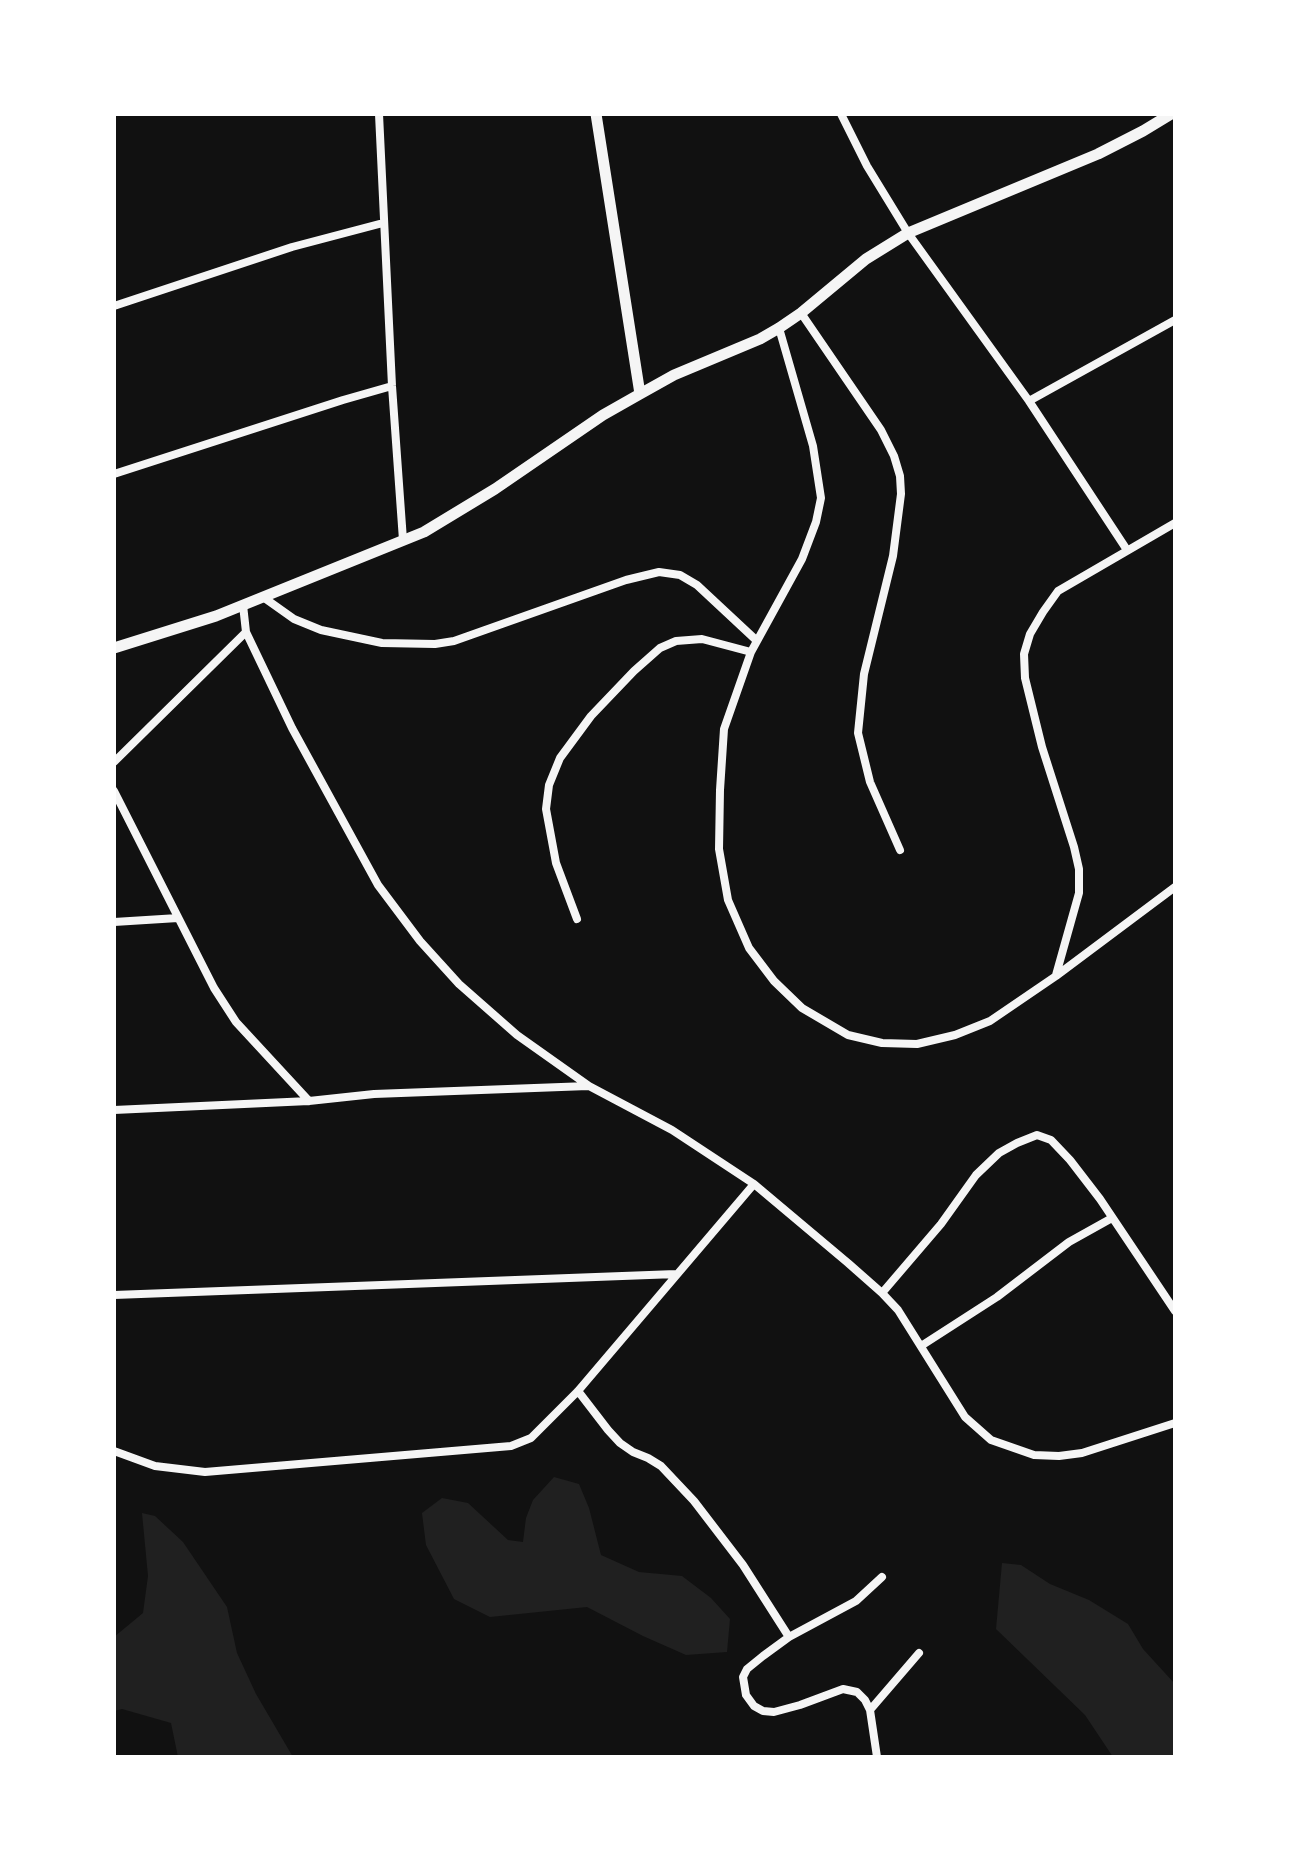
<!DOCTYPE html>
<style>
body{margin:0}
#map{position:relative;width:1289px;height:1871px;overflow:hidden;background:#111;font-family:"Fira Sans Condensed",sans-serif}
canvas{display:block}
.frame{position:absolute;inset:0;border:116px solid #fff;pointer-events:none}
</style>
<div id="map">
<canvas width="1289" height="1871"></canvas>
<div class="frame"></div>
</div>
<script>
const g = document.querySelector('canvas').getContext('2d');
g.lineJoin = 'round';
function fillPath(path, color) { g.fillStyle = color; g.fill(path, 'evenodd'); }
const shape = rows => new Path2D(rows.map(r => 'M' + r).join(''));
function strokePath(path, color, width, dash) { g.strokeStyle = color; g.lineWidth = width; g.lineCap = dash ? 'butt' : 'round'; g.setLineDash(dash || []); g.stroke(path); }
fillPath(shape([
 [554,1477,579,1484,589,1508,601,1555,639,1572,682,1576,711,1598,730,1619,727,1652,686,1655,643,1636,587,1607,490,1617,454,1599,426,1545,422,1513,442,1498,468,1503,508,1540,523,1542,526,1518,533,1500],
 [142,1513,155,1516,183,1542,227,1607,237,1653,256,1694,293,1757,178,1757,171,1723,122,1709,114,1711,114,1637,143,1613,148,1576],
 [1002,1563,1021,1565,1050,1584,1089,1600,1128,1624,1143,1649,1175,1684,1175,1757,1113,1757,1085,1715,996,1629]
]), '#202020');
strokePath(shape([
 [379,114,392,386,403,540],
 [841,114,867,166,908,233,1029,401,1127,550],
 [114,306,292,247,383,223],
 [801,313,881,430,894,456,900,476,901,494,893,556,864,674,858,733,870,782,900,850],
 [779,328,813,446,821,498,816,522,802,559,751,652,724,729,720,790,719,849,728,900,749,948,774,981,802,1008,848,1035,882,1043,917,1044,955,1035,990,1021,1056,976,1175,887],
 [1029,401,1175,320],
 [114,474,343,400,392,386],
 [263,597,294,619,321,630,382,643,435,644,454,641,626,580,659,572,680,575,697,585,756,640],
 [246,632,292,728,378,885,420,941,459,984,517,1035,589,1086,672,1130,754,1184,848,1263,882,1293,898,1310,965,1417,991,1440,1034,1455,1059,1456,1082,1453,1175,1423],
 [114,762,246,632,243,605],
 [114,791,214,988,236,1022,309,1101],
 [577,919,556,863,546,809,549,785,560,758,591,716,634,671,660,648,676,641,702,639,751,652],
 [114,922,178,918],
 [1056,975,1079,893,1079,869,1074,847,1042,747,1025,678,1024,654,1030,634,1043,612,1058,591,1175,523],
 [114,1110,309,1101,374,1094,588,1086],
 [882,1293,941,1224,976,1175,999,1153,1017,1143,1037,1135,1051,1140,1070,1160,1100,1199,1175,1311],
 [114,1295,676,1274],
 [921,1346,997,1297,1069,1242,1112,1218],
 [578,1391,608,1430,620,1443,633,1452,648,1458,661,1466,694,1501,743,1565,789,1637],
 [114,1451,155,1466,205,1472,511,1446,531,1438,578,1391,754,1184],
 [870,1710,865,1700,857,1692,843,1689,800,1705,774,1712,763,1711,754,1706,746,1695,743,1677,747,1669,763,1656,789,1637,856,1601,882,1577],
 [877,1757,870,1710,919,1653]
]), '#f5f5f5', 8);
strokePath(shape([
 [596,114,640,394],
 [114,648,216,616,424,532,495,489,603,415,640,394,674,375,760,339,779,328,801,313,866,259,908,233,1098,154,1143,131,1171,114]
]), '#f5f5f5', 11);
</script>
